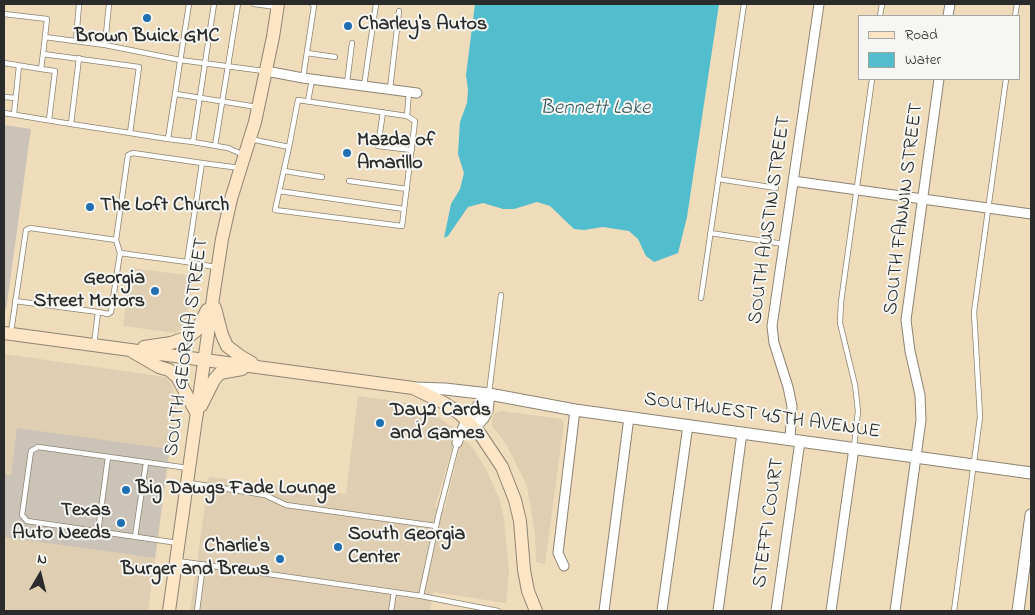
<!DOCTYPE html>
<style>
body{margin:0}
#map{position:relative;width:1035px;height:615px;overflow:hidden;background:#efdcba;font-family:"Indie Flower",sans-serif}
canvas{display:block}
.frame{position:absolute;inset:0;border:5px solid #2b2b2b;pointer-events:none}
.legend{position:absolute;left:858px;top:15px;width:162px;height:65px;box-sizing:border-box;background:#f6f6f2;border:1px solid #a5a5a2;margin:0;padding:6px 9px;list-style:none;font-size:15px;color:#2b2b2b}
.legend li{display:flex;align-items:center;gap:10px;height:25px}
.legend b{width:25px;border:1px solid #a5a5a2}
.north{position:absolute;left:15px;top:550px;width:50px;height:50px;-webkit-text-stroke:4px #f6f6f2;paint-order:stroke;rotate:8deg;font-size:14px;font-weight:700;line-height:20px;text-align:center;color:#2b2b2b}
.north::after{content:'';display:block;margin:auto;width:18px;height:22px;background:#2b2b2b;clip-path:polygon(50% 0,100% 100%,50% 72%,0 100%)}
</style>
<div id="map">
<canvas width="1035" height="615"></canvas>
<div class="frame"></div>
<ul class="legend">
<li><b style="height:6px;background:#fde5c5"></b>Road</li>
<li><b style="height:14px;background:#51bdcd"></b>Water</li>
</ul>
<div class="north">N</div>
</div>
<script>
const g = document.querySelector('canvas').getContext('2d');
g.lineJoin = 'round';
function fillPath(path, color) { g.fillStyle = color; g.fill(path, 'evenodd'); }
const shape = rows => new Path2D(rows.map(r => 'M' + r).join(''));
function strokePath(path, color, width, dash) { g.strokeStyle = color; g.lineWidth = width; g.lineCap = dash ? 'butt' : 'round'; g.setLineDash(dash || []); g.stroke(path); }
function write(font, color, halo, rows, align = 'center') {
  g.font = font + ' "Indie Flower",sans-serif'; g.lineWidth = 4; g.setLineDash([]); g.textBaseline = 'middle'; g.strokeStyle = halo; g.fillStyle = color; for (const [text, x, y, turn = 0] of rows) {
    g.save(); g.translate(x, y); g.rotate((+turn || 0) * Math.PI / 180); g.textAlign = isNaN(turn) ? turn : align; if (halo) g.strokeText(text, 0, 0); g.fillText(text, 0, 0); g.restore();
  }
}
fillPath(shape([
 [131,268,193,276,186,325,176,333,123,326],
 [4,354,159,376,166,378,171,384,177,400,148,611,4,611,4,537,101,550,11,475,4,474],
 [358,396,409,403,441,419,457,431,435,507,445,509,460,445,466,441,473,448,487,471,499,498,504,519,509,572,506,603,433,592,430,611,190,611,209,477,346,494],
 [502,411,561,419,564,423,545,564,536,562,535,533,527,486,506,444,492,426,492,419,495,413]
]), '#dfceb1');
fillPath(shape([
 [4,125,31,129,6,310,4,310],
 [17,428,169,449,155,558,4,537,4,474,11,475]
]), '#cbc3b8');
fillPath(shape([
 [475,4,719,4,687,217,678,253,654,262,646,256,638,239,629,231,603,227,584,230,574,229,550,206,537,202,514,209,503,209,483,203,468,207,448,236,444,238,451,204,460,189,464,173,458,154,460,122,467,103,468,90,466,75]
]), '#51bdcd');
const service = shape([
 [189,4,168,139,193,142],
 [214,4,193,142,228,148,244,155],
 [254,4,277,7],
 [4,14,47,19,43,54,139,67,130,133,168,139],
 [880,16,882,4],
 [1015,16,1017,4],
 [45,37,105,45,109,4],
 [76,41,79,4],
 [105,45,180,60,264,71],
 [307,53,335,57],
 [79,58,71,124,130,133],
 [4,63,41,69,43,54],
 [41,69,55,71,49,120],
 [303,78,314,6,312,4],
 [347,83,352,43],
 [364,86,376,4],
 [390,89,399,11],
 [176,94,257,107],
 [4,97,16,98],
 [308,101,312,80],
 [383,112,378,146,412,150],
 [4,113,71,124],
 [14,114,19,66],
 [407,116,409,92],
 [250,139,289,147,298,100,407,116,415,121,402,226,275,210,289,147],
 [215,146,238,4],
 [284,171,322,177],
 [718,179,776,188],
 [349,181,407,189],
 [279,191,404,209],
 [710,233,784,244],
 [116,240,128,155,133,153,202,163],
 [120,253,187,262,202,163,240,168],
 [187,262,215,267],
 [701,298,744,4],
 [15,301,98,312],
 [11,332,26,230,30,228,116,240,120,253,111,312,108,314,98,312,94,345],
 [489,393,501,295],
 [854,447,858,411,855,385,840,323,841,302,872,79],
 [190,483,265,495,286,505,436,526],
 [98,532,108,457],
 [135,537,146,463],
 [178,543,27,521,22,515,31,451,38,447,188,468],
 [178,561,421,596,498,611],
 [421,596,438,517,457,443,473,428],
 [197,611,203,564],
 [391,611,394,592],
 [954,611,980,417,974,312,1006,79]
]);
const minor = shape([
 [948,16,950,4],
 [266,71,303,78,417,93],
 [793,181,1031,214],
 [790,439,792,406,788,387,774,343,772,326,819,4],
 [457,443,466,420],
 [564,566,558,553,575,410],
 [604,611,629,417],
 [662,611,688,425],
 [718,611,742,433],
 [776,611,800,441],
 [831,611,854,448],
 [895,611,921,420,920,395,910,351,906,320,939,79]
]);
const tertiary = shape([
 [414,388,445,389,489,394,575,410,1031,473],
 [466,420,489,394],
 [474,428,483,418,487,411,489,394],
 [1018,611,1031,515]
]);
const secondary = shape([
 [215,308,222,335,227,346,240,356,252,363],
 [4,333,413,388,444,403,460,414,480,434,502,467,515,500,520,521,524,570,528,591,536,611],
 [144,347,171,343,188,337,197,330,207,310],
 [133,352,159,367,169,370,177,377,197,414],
 [201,406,214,380,220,373,242,369],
 [169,611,214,291,222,239,231,199,255,122,273,37,278,4]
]);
strokePath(service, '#8d8472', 6);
strokePath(minor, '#8d8472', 11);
strokePath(tertiary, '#8d8472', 13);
strokePath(secondary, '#8d8472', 14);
strokePath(service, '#fff', 4.5);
strokePath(minor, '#fff', 9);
strokePath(tertiary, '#fff', 11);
strokePath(secondary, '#fde5c5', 12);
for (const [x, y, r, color] of [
 [147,18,5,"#1f6fb2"],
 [348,26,5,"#1f6fb2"],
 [347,153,5,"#1f6fb2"],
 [90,207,5,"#1f6fb2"],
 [155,291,5,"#1f6fb2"],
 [380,423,5,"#1f6fb2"],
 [126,490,5,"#1f6fb2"],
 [121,523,5,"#1f6fb2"],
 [338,547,5,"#1f6fb2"],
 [280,559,5,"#1f6fb2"]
]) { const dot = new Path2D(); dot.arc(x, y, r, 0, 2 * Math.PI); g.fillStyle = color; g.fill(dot); strokePath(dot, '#f6f6f2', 2); }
write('bold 20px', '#2b2b2b', '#f6f6f2', [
 ["Charley's Autos",358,26],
 ["Brown Buick GMC",147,38,"center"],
 ["Mazda of",357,142],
 ["Amarillo",357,165],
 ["The Loft Church",100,207],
 ["Georgia",145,280,"right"],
 ["Street Motors",145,303,"right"],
 ["Day2 Cards",390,412],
 ["and Games",390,435],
 ["Big Dawgs Fade Lounge",136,490],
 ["Texas",111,512,"right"],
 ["Auto Needs",111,535,"right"],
 ["South Georgia",348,536],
 ["Center",348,559],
 ["Charlie's",270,548,"right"],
 ["Burger and Brews",270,571,"right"]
], 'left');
write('20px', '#2b2b2b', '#f6f6f2', [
 ["SOUTH FANNIN STREET",905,209,-83],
 ["SOUTH AUSTIN STREET",771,220,-82],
 ["SOUTH GEORGIA STREET",188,347,-82],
 ["SOUTHWEST 45TH AVENUE",762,417,8],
 ["STEFFI COURT",770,523,-82]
]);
write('italic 21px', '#385e64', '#f6f6f2', [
 ["Bennett Lake",595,110]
]);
</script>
